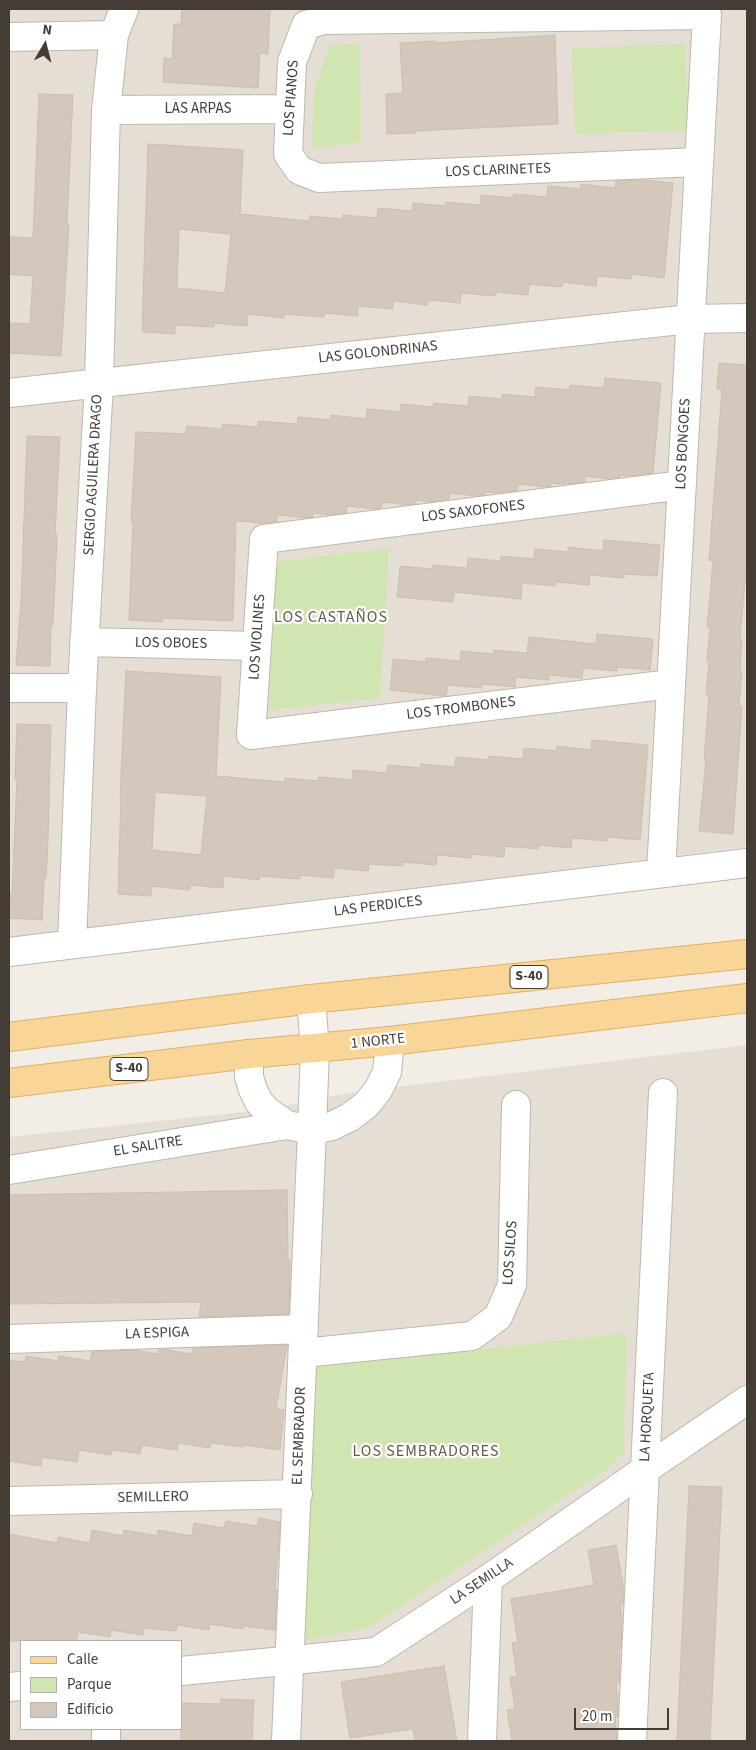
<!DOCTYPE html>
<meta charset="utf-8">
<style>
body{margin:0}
#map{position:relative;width:756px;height:1750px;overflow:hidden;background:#f2ede5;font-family:"Source Sans 3",sans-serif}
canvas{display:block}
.frame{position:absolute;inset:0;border:10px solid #443d35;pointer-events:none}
.legend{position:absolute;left:20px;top:1640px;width:162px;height:90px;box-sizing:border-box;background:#fff;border:1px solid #b4b1ae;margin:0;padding:6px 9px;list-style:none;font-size:15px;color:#443d35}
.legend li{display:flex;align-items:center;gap:10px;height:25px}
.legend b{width:25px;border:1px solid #b4b1ae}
.north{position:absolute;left:20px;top:20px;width:50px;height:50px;-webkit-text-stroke:4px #fff;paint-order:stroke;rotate:8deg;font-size:14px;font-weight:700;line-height:20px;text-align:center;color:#443d35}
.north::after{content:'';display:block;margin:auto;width:18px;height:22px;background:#443d35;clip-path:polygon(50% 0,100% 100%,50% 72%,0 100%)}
.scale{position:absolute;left:574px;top:1708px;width:95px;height:22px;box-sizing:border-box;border:2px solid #443d35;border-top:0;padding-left:6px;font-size:15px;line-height:18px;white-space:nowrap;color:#443d35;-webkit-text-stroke:4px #fff;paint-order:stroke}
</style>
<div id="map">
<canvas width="756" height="1750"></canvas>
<div class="frame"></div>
<ul class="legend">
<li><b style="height:6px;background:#f9d597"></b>Calle</li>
<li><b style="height:14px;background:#d1e5b0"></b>Parque</li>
<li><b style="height:14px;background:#d3c8bb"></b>Edificio</li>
</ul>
<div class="north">N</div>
<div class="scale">20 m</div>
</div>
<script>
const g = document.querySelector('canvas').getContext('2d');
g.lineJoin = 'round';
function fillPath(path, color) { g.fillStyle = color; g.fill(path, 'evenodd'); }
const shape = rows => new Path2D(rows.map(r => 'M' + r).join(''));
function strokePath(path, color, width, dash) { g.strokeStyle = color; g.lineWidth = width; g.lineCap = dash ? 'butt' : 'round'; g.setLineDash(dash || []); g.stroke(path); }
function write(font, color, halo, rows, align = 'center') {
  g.font = font + ' "Source Sans 3",sans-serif'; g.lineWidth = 4.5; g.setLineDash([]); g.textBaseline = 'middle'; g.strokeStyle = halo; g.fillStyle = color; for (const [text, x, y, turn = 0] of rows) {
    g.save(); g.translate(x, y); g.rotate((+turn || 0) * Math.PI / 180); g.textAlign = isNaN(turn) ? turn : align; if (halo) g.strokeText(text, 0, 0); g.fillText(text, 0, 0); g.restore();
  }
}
fillPath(shape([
 [9,9,747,9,747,847,9,939],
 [747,1045,747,1741,9,1741,9,1137,262,1110,354,1092],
 [21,1641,181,1641,181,1729,21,1729]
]), '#e5ded4');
fillPath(shape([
 [360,43,361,142,312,149,314,91,329,46],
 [685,44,688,130,575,134,572,48],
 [389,548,380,698,269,710,276,562],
 [627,1333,624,1451,610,1467,369,1627,307,1640,304,1635,310,1368]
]), '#d1e5b0');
const building = shape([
 [182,9,270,9,268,54,260,53,258,88,163,82,164,58,172,59,174,24,181,24,182,9],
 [555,35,558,124,416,131,416,133,387,134,386,94,403,93,400,43,436,41,436,43,555,35],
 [39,94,73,95,67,225,69,225,61,356,9,353,9,323,30,324,33,276,9,274,9,237,33,238,39,94],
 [148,144,243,150,240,214,309,221,310,216,342,219,343,215,377,218,378,208,412,211,413,203,445,206,446,202,480,205,481,195,513,198,514,194,547,197,548,186,581,189,581,184,615,188,616,181,642,180,673,183,664,278,631,274,631,279,597,276,596,286,563,282,562,287,529,284,528,295,496,292,496,296,461,293,460,303,428,300,427,305,393,301,393,309,358,306,358,316,325,313,324,317,284,314,284,318,248,314,247,326,214,323,214,327,175,325,175,334,142,332,148,144],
 [179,229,231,234,225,293,177,288,179,229],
 [719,363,747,365,747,557,740,638,742,639,740,671,742,671,739,706,742,706,733,834,699,831,706,761,704,761,709,695,706,694,709,662,707,661,710,627,707,627,713,561,709,560,722,389,717,389,719,363],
 [605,378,661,383,653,473,630,476,620,475,620,477,610,479,585,476,585,482,565,484,551,483,551,486,546,487,518,484,517,491,495,493,485,492,484,495,476,496,450,493,449,499,431,502,416,500,416,504,409,505,382,502,381,508,375,509,347,506,346,513,330,515,313,513,313,517,308,518,277,515,277,522,263,523,236,521,233,621,163,618,162,622,129,620,133,522,131,522,136,432,186,434,187,426,222,429,223,424,258,427,258,421,297,424,298,417,331,420,331,415,366,419,367,409,400,412,401,404,433,407,434,403,468,406,469,396,502,399,502,394,535,397,536,387,569,390,570,385,604,388,605,378],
 [27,436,60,437,55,535,57,535,55,583,53,625,51,625,50,666,16,665,21,603,27,436],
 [604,540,660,545,657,576,624,574,624,578,590,575,589,585,556,582,555,586,522,583,521,599,454,592,453,602,397,597,400,566,432,569,433,565,467,568,468,558,501,561,501,556,534,559,535,549,568,552,568,547,603,551,604,540],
 [597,634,653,639,650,670,617,667,617,671,583,668,582,678,549,675,549,680,516,677,515,687,482,684,481,688,448,685,446,696,390,690,393,659,426,662,426,658,460,661,461,651,494,654,494,650,527,653,529,637,596,644,597,634],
 [126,671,221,677,216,776,285,782,285,778,318,781,319,777,352,780,353,770,387,773,388,765,421,768,421,764,455,767,456,757,489,760,489,756,523,759,524,748,556,751,557,746,591,750,592,740,648,745,640,840,607,837,607,841,572,838,571,848,539,845,538,849,505,846,504,857,471,854,471,858,437,855,436,865,403,862,403,866,369,864,368,871,334,868,333,878,300,875,300,879,260,876,259,880,224,876,223,888,190,885,190,890,151,886,151,896,118,894,121,796,120,796,126,671],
 [155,792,207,796,201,855,152,850,155,792],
 [17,724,51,725,48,839,46,878,44,878,42,920,9,918,10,894,12,894,17,779,15,779,17,724],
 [287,1190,288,1260,290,1260,289,1314,199,1317,201,1302,9,1304,9,1195,287,1190],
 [287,1345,276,1409,284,1410,280,1450,244,1445,244,1447,211,1443,210,1448,178,1443,177,1450,142,1445,140,1454,112,1450,111,1455,79,1450,77,1462,42,1457,41,1466,9,1461,9,1360,25,1362,26,1356,58,1361,59,1356,90,1361,92,1352,134,1350,158,1354,159,1350,162,1349,192,1354,193,1348,287,1345],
 [689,1486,722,1487,710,1741,677,1741,689,1486],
 [259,1518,280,1522,275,1590,277,1590,275,1630,243,1626,243,1629,210,1624,209,1630,177,1625,176,1631,144,1628,143,1635,111,1630,110,1637,78,1632,76,1641,9,1641,9,1534,57,1543,58,1537,90,1543,92,1530,123,1536,124,1530,157,1536,158,1530,192,1536,194,1523,224,1528,226,1521,257,1526,259,1518],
 [616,1545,624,1590,623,1604,620,1605,622,1620,621,1649,619,1649,620,1658,619,1683,616,1684,618,1696,618,1717,615,1717,617,1741,512,1741,507,1710,515,1709,510,1677,517,1676,512,1643,518,1642,511,1599,594,1585,588,1550,616,1545],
 [444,1666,457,1741,415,1741,413,1729,350,1738,341,1682,444,1666],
 [221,1699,254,1700,252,1741,181,1741,181,1703,221,1704,221,1699]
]);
fillPath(building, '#d3c8bb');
strokePath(building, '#cdbfaf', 1);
const street = shape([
 [9,37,114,35],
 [106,110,290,109],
 [9,393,690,319,747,318],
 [84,642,257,646],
 [671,684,251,735,264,539,682,485],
 [9,688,82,688],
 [661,873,707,15,324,20,306,25,292,62,288,154,299,170,319,178,698,162],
 [72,944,82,688,99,383,106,110,114,35,124,9],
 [9,952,747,863],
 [249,1054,249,1077,253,1090,259,1102,267,1111,287,1125,312,1130,332,1126,350,1117,366,1105,378,1090,387,1072,390,1041],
 [9,1170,287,1125],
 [9,1339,304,1329],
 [303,1353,472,1336,498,1317,512,1285,516,1105],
 [9,1501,298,1494],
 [181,1671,376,1652,488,1579,646,1469,747,1400],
 [9,1687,21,1686],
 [106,1741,106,1729],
 [286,1741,312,1130,315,1049,311,999],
 [482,1741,488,1579],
 [632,1741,663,1093]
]);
const primary = shape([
 [9,1037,311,999,747,954],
 [9,1083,249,1054,390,1041,747,998]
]);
strokePath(street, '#c0b7ab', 30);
strokePath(primary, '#deb068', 30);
strokePath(street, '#fff', 28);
strokePath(primary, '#f9d597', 28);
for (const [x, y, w] of [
 [529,977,38],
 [129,1069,38]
]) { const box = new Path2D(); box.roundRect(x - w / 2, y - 11.5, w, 23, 4); g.fillStyle = '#fff'; g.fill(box); strokePath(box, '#443d35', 1); }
write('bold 14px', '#443d35', null, [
 ["S-40",529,977],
 ["S-40",129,1069]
]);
write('15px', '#443d35', '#fff', [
 ["LOS PIANOS",292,98,-86],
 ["LAS ARPAS",198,110],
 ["LOS CLARINETES",498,171,-2],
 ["LAS GOLONDRINAS",378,353,-6],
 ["LOS BONGOES",684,444,-87],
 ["SERGIO AGUILERA DRAGO",94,475,-87],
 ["LOS SAXOFONES",473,512,-7],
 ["LOS VIOLINES",258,637,-86],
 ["LOS OBOES",171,644,1],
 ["LOS TROMBONES",461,709,-7],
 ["LAS PERDICES",378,907,-7],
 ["1 NORTE",378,1042,-6],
 ["EL SALITRE",148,1147,-9],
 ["LOS SILOS",511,1253,-86],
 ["LA ESPIGA",157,1334,-2],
 ["LA HORQUETA",648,1417,-87],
 ["EL SEMBRADOR",300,1436,-88],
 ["SEMILLERO",153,1498,-1],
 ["LA SEMILLA",482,1582,-34]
]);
g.letterSpacing = '1px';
write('16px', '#665a4d', '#fff', [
 ["LOS CASTAÑOS",331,618],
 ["LOS SEMBRADORES",426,1452]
]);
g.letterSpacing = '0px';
</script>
